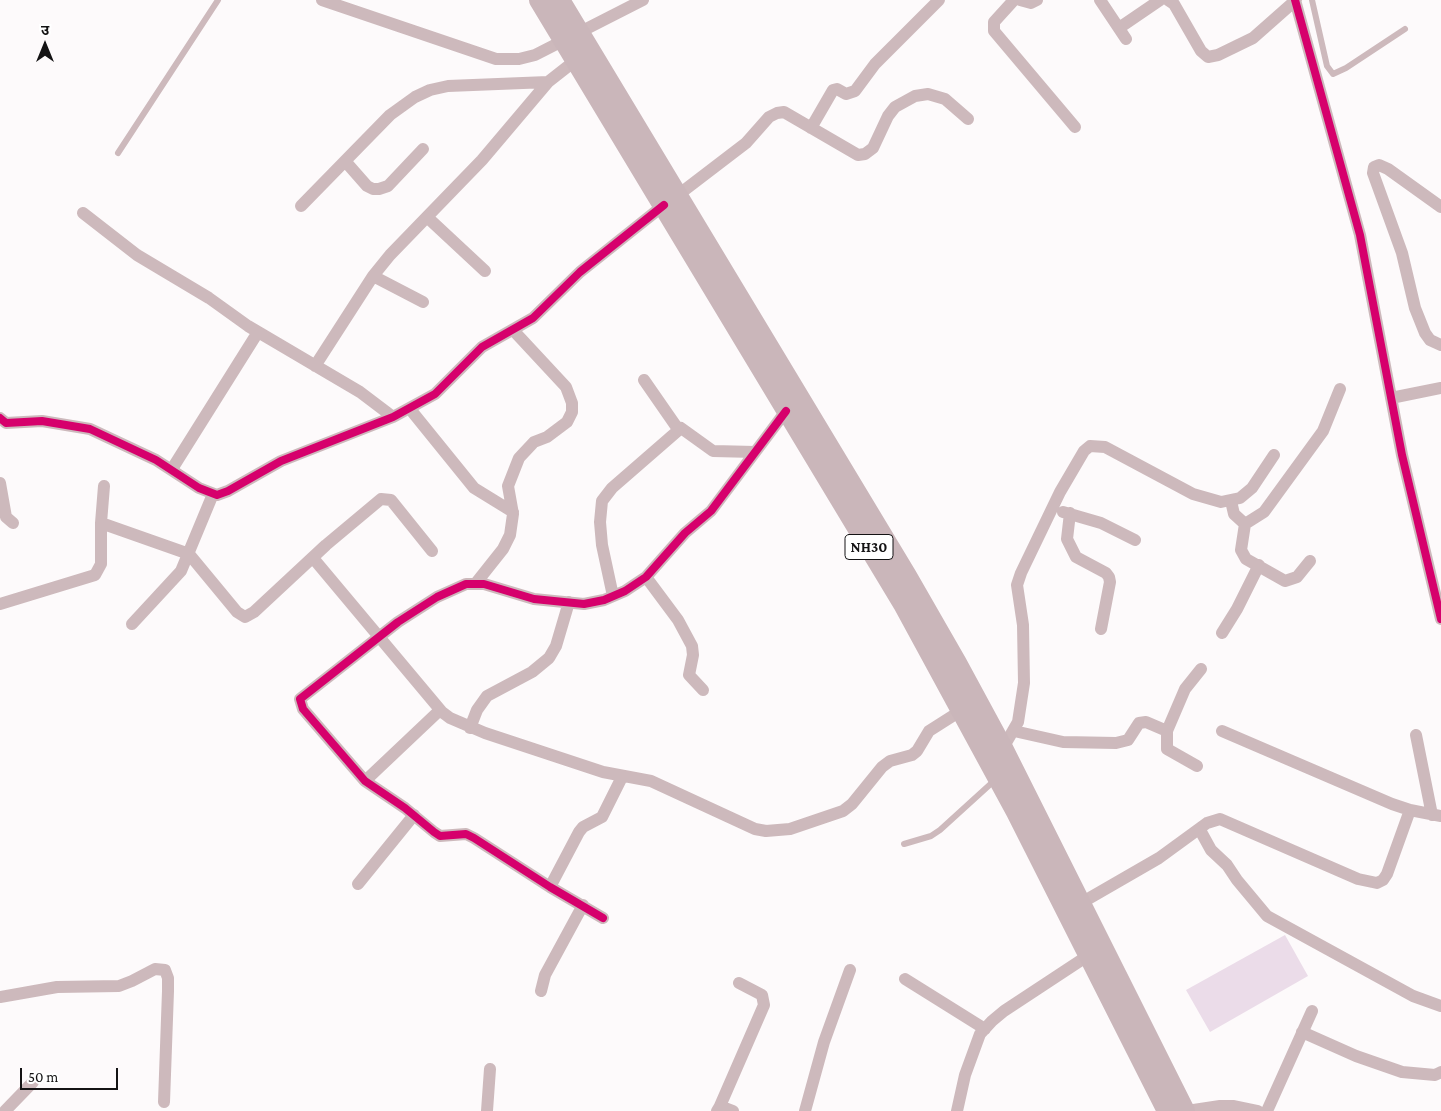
<!DOCTYPE html>
<meta charset="utf-8">
<style>
body{margin:0}
#map{position:relative;width:1441px;height:1111px;overflow:hidden;background:#fdfafb;font-family:"Crimson Pro","Noto Sans Devanagari",serif}
canvas{display:block}
.north{position:absolute;left:20px;top:20px;width:50px;height:50px;-webkit-text-stroke:4px #fff;paint-order:stroke;rotate:0deg;font-size:14px;font-weight:700;line-height:20px;text-align:center;color:#141314}
.north::after{content:'';display:block;margin:auto;width:18px;height:22px;background:#141314;clip-path:polygon(50% 0,100% 100%,50% 72%,0 100%)}
.scale{position:absolute;left:20px;top:1068px;width:98px;height:22px;box-sizing:border-box;border:2px solid #141314;border-top:0;padding-left:6px;font-size:15px;line-height:18px;white-space:nowrap;color:#141314;-webkit-text-stroke:4px #fff;paint-order:stroke}
</style>
<div id="map">
<canvas width="1441" height="1111"></canvas>
<div class="north">उ</div>
<div class="scale">50 m</div>
</div>
<script>
const g = document.querySelector('canvas').getContext('2d');
g.lineJoin = 'round';
function fillPath(path, color) { g.fillStyle = color; g.fill(path, 'evenodd'); }
const shape = rows => new Path2D(rows.map(r => 'M' + r).join(''));
function strokePath(path, color, width, dash) { g.strokeStyle = color; g.lineWidth = width; g.lineCap = dash ? 'butt' : 'round'; g.setLineDash(dash || []); g.stroke(path); }
function write(font, color, halo, rows, align = 'center') {
  g.font = font + ' "Crimson Pro",serif'; g.lineWidth = 4.5; g.setLineDash([]); g.textBaseline = 'middle'; g.strokeStyle = halo; g.fillStyle = color; for (const [text, x, y, turn = 0] of rows) {
    g.save(); g.translate(x, y); g.rotate((+turn || 0) * Math.PI / 180); g.textAlign = isNaN(turn) ? turn : align; if (halo) g.strokeText(text, 0, 0); g.fillText(text, 0, 0); g.restore();
  }
}
fillPath(shape([
 [1285,935,1308,976,1210,1032,1186,990]
]), '#ebdce9');
strokePath(shape([
 [1312,0,1327,66,1333,74,1346,68,1405,29],
 [118,153,218,0],
 [904,844,931,836,940,830,995,780]
]), '#cdb9bc', 6);
strokePath(shape([
 [322,0,496,59,519,59,535,55,643,0],
 [1014,0,994,22,994,31,1075,127],
 [1020,0,1031,3,1037,0],
 [1100,0,1126,39],
 [1168,0,1174,4,1201,51,1208,57,1218,55,1253,38,1296,0],
 [1295,0,1360,235,1402,455,1441,619],
 [1119,28,1160,0],
 [811,128,833,90,837,89,846,94,855,91,875,64,939,0],
 [345,161,367,186,373,189,379,189,388,186,423,149],
 [678,195,746,143,769,117,777,113,784,112,858,155,865,154,873,148,888,116,895,107,915,96,928,94,945,99,968,119],
 [301,206,390,115,415,97,430,90,448,86,548,82],
 [1441,207,1388,169,1379,165,1374,167,1373,173,1402,253,1415,308,1425,333,1430,340,1441,345],
 [83,213,137,255,209,298,248,326,360,392,393,417],
 [427,217,485,271],
 [373,276,423,302],
 [315,366,373,276,390,255,482,160,548,82,576,60],
 [644,380,678,429],
 [1391,398,1441,388],
 [410,409,474,488,513,512],
 [0,418,6,423,42,421,90,429,156,460,199,488,217,495,228,491,281,461,393,417,435,394,482,347,533,318,580,272,664,205],
 [172,469,258,332],
 [0,483,6,517,13,523],
 [1231,501,1234,514,1245,524,1241,550,1246,559,1285,581,1297,577,1310,561],
 [1063,512,1101,523,1135,540],
 [1070,513,1067,539,1076,557,1106,573,1109,577,1110,582,1101,629],
 [101,523,189,554,237,612,245,617,254,612,326,545,381,499,391,500,432,551],
 [1245,524,1264,512,1323,431,1340,389],
 [313,558,442,712,450,718,485,733,603,772,651,781,755,829,766,831,790,829,843,811,852,804,882,767,890,761,912,755,917,751,929,731,962,710],
 [646,577,678,620,692,646,693,655,689,675,703,690],
 [476,583,503,549,510,535,513,514,508,486,519,458,534,442,547,437,567,422,572,412,572,403,566,387,513,330],
 [613,596,602,545,600,522,602,501,612,488,681,428,713,451,755,452],
 [0,604,95,575,101,564,101,523,104,486],
 [132,624,181,571,213,494],
 [1222,633,1237,609,1259,565],
 [470,728,477,710,487,696,532,672,549,658,556,646,569,602],
 [1014,731,1063,742,1116,743,1128,740,1139,723,1146,722,1167,731,1167,749,1197,766],
 [1167,731,1185,689,1201,669],
 [1222,731,1392,804,1410,810,1441,816],
 [1416,735,1432,815],
 [1003,748,1018,722,1024,683,1023,625,1017,585,1021,573,1060,492,1084,451,1090,446,1105,447,1193,494,1221,502,1240,498,1252,488,1274,455],
 [365,781,440,710],
 [1200,830,1211,850,1227,865,1237,880,1267,916,1413,996,1441,1006],
 [358,884,414,815],
 [550,887,579,832,583,827,602,817,622,777],
 [1081,903,1159,858,1207,823,1220,819,1358,879,1377,883,1383,880,1387,874,1410,810],
 [603,918,550,887,474,838,466,834,440,836,434,832,405,808,365,781,303,709,300,699,398,622,437,597,466,584,484,584,534,599,584,604,604,600,625,591,646,577,685,533,711,511,786,411],
 [905,979,985,1029],
 [541,991,545,975,583,905],
 [0,997,57,987,119,986,132,981,155,969,165,970,168,978,168,991,164,1102],
 [1302,1032,1356,1056,1402,1072,1435,1075,1441,1072],
 [720,1106,764,1005,762,995,739,983],
 [5,1111,33,1082],
 [487,1111,490,1069],
 [717,1111,720,1106,733,1111],
 [805,1111,824,1042,850,970],
 [957,1111,965,1075,980,1034,992,1021,1004,1011,1089,955],
 [1187,1111,1220,1106,1234,1106,1258,1111],
 [1267,1111,1312,1011]
]), '#cdb9bc', 12);
strokePath(shape([
 [539,0,903,604,1016,812,1167,1111],
 [560,0,907,576,957,663,1003,748,1185,1111]
]), '#cab6ba', 20);
strokePath(shape([
 [1295,0,1360,235,1402,455,1441,619],
 [0,418,6,423,42,421,90,429,156,460,199,488,217,495,228,491,281,461,393,417,435,394,482,347,533,318,580,272,664,205],
 [603,918,550,887,474,838,466,834,440,836,434,832,405,808,365,781,303,709,300,699,398,622,437,597,466,584,484,584,534,599,584,604,604,600,625,591,646,577,685,533,711,511,786,411]
]), '#d6006c', 8);
for (const [x, y, w] of [
 [869,547,48]
]) { const box = new Path2D(); box.roundRect(x - w / 2, y - 12.5, w, 25, 4); g.fillStyle = '#fff'; g.fill(box); strokePath(box, '#141314', 1); }
write('bold 15px', '#141314', null, [
 ["NH30",869,547]
]);
</script>
